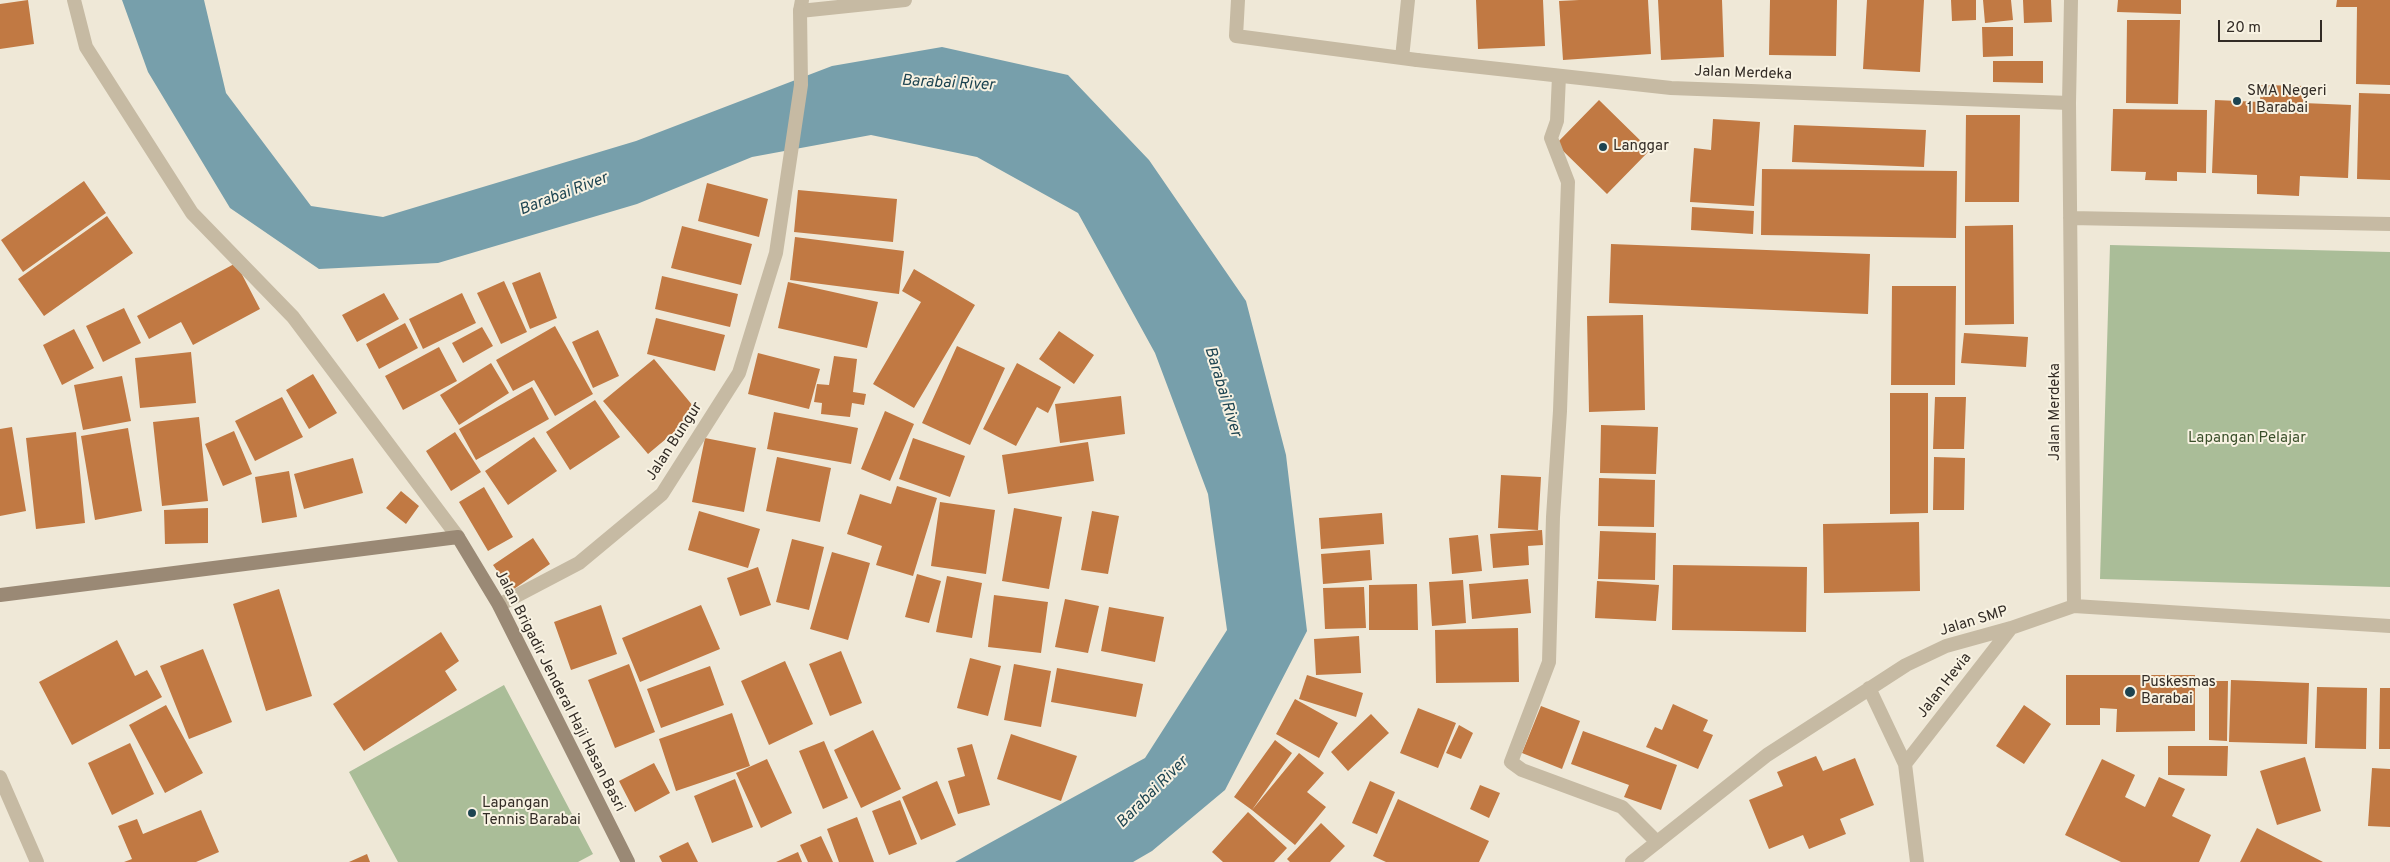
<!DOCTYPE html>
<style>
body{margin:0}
#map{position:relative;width:2390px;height:862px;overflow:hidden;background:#efe8d7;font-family:Overpass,sans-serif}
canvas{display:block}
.scale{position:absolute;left:2218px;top:20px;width:104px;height:22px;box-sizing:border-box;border:2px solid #322b25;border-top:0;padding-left:6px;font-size:15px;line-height:18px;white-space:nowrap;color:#322b25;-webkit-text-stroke:4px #f8f2e2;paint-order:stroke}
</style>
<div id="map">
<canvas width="2390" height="862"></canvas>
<div class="scale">20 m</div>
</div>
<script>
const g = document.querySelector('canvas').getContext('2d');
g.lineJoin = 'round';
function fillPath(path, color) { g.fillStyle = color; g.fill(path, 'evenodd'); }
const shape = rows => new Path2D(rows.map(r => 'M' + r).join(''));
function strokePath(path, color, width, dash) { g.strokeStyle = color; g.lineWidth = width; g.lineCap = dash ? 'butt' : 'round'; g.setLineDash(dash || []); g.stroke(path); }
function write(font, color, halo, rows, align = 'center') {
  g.font = font + ' Overpass,sans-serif'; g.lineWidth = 4; g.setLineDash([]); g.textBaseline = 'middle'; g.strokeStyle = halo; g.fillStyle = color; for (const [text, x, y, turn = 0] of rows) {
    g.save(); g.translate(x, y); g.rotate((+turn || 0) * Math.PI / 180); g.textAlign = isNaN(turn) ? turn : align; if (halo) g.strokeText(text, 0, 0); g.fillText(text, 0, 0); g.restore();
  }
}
fillPath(shape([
 [2110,245,2390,252,2390,587,2100,579],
 [504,685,593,854,578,862,398,862,349,772]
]), '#aabd98');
fillPath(shape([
 [122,0,204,0,226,93,311,206,383,217,636,141,832,66,942,47,1068,75,1149,160,1246,301,1286,455,1307,631,1225,790,1152,851,1133,862,955,862,1145,758,1227,630,1208,494,1155,353,1078,213,977,157,871,135,752,157,637,204,438,263,319,269,230,208,148,72]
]), '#779fab');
fillPath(shape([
 [28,0,34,44,0,49,0,4],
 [1476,0,1543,0,1545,46,1478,49],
 [1579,0,1648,0,1651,54,1563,60,1559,1],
 [1658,0,1722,0,1724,57,1661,60],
 [1770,0,1837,0,1836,56,1769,55],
 [1867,0,1924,0,1920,72,1863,69],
 [1951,0,1976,0,1976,20,1952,21],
 [1983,0,2011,0,2013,20,1985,23],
 [2023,0,2051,0,2052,22,2024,23],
 [2118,0,2181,0,2181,14,2117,12],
 [2337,0,2390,0,2390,85,2356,84,2357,7,2336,7],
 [2127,20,2180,20,2178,104,2126,103],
 [1982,27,2013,27,2013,56,1983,57],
 [1993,61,2043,61,2043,83,1993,82],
 [2261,85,2304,86,2303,103,2351,105,2348,178,2300,176,2299,196,2257,194,2257,175,2212,173,2215,100,2260,102],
 [2359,93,2390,94,2390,180,2357,179],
 [1599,100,1650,150,1607,194,1556,144],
 [2113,109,2207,110,2206,173,2177,172,2177,181,2145,180,2146,172,2111,171],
 [1966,115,2020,115,2019,202,1965,202],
 [1713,119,1760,122,1754,206,1690,202,1694,148,1711,150],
 [1794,125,1926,130,1924,167,1792,162],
 [1762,169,1957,171,1956,238,1761,235],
 [84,181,106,213,23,272,1,240],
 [707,183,768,199,759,237,698,221],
 [798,190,897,199,893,242,794,232],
 [1692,207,1754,211,1753,234,1691,230],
 [107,216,133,253,44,316,18,279],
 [2013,225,2014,324,1965,325,1965,226],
 [682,226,752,244,741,285,671,268],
 [795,237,904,251,899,294,790,280],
 [1611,244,1870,254,1868,314,1609,303],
 [236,263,260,309,193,345,181,322,149,339,137,316],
 [914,269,975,305,914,408,873,384,921,302,902,291],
 [540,272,557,318,530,329,512,283],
 [662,276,738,294,730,327,655,309],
 [504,281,527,332,501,344,477,293],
 [788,282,878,302,867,348,778,328],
 [1892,286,1956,286,1955,385,1891,385],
 [384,293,399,319,357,342,342,315],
 [462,293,476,323,423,349,409,319],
 [124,308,141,343,103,362,86,326],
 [1643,315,1645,410,1589,412,1587,316],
 [656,318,725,335,715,371,647,354],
 [405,323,418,348,379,369,366,344],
 [555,326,593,394,555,416,534,380,513,391,496,360],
 [482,327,493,346,463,363,452,343],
 [74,329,94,368,62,385,43,345],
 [598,330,619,376,593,388,572,342],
 [1059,331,1094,355,1074,384,1039,359],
 [1964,333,2028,337,2026,367,1961,363],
 [957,346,1005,368,970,445,922,423],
 [439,347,457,381,403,410,385,376],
 [191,352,196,403,140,408,135,358],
 [758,353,820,369,809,409,748,394],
 [834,356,857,359,853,392,866,394,864,405,852,403,850,417,821,414,822,403,814,402,817,384,829,385],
 [654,359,698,412,648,454,603,401],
 [491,363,509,393,459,425,440,395],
 [1017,363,1061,387,1048,413,1037,407,1016,446,983,429],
 [313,374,337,413,309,429,286,390],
 [122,376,131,421,83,430,74,385],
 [532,387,549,419,476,460,459,429],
 [1890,393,1928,393,1928,513,1890,514],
 [1121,396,1125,434,1060,443,1055,404],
 [282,397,303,437,255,461,235,421],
 [1935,397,1966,397,1964,449,1933,449],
 [595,400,620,437,570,470,546,432],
 [885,411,914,424,890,481,861,469],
 [774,412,858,428,851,464,767,449],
 [199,417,208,501,162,506,153,422],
 [1601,425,1658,427,1656,474,1600,473],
 [12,427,26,511,0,516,0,429],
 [128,428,142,511,95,520,81,436],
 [234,431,252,474,223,486,205,444],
 [76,432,85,523,36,529,26,438],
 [455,432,481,472,451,491,426,451],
 [534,437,557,471,508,505,485,471],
 [705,438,756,448,744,512,692,502],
 [913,438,965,456,950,497,899,479],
 [1088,442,1094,481,1008,494,1002,455],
 [777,457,831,468,820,522,766,511],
 [1934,457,1965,458,1964,510,1933,510],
 [353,458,363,493,304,509,294,474],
 [289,471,297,517,262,523,255,477],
 [1501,475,1541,477,1538,530,1498,528],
 [1599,478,1655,480,1654,527,1598,526],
 [897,486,937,498,913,576,876,565,882,546,847,534,860,494,891,504],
 [484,487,513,537,488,551,459,502],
 [401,491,419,506,406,524,386,508],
 [940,502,995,510,986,574,931,566],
 [208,508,208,543,165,544,164,510],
 [1014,508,1062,517,1049,589,1002,581],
 [699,511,760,529,748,568,688,550],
 [1092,511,1119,516,1108,574,1081,570],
 [1382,513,1384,544,1321,549,1319,518],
 [1919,522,1920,591,1824,593,1823,524],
 [1542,530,1543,545,1528,546,1529,565,1493,568,1490,534],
 [1600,531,1656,533,1655,580,1598,579],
 [1478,535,1482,571,1452,574,1449,538],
 [533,538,550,564,511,591,493,565],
 [792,539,824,547,809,610,776,602],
 [1370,550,1372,580,1323,584,1321,554],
 [832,552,870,563,848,640,810,629],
 [1673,565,1807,567,1806,632,1672,630],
 [758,567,771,605,740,616,727,578],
 [917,574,941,581,929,623,905,617],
 [947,576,982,583,972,638,936,632],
 [1528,579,1531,613,1472,619,1469,584],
 [1463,580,1466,623,1432,626,1429,582],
 [1597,581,1659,585,1656,621,1595,618],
 [1417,584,1418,630,1369,630,1369,585],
 [1364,587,1366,628,1325,629,1323,588],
 [279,589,312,696,266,711,233,604],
 [994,595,1048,602,1041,653,988,647],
 [1065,599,1099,606,1088,653,1055,647],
 [601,605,617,654,571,670,554,622],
 [701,605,720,649,640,682,622,638],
 [1109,607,1164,617,1155,662,1101,651],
 [1518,628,1519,682,1436,683,1435,630],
 [441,632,459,661,445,671,457,690,364,751,333,704],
 [1359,636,1361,673,1316,675,1314,639],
 [117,640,135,676,147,670,162,697,72,745,39,682],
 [203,649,232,722,189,739,160,666],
 [841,651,862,703,830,716,809,664],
 [970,658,1001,666,988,716,957,708],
 [785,661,813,724,769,745,741,681],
 [629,664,655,732,615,748,588,680],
 [1014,664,1051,671,1041,727,1004,720],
 [710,666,724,705,661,728,647,689],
 [1057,668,1143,684,1136,717,1051,702],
 [1307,675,1363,693,1356,717,1299,699],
 [2066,675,2195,675,2195,731,2116,732,2117,709,2100,708,2100,725,2066,725],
 [2231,680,2309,683,2307,744,2229,742],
 [2209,681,2228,681,2227,741,2209,740],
 [2317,687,2367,688,2366,749,2315,748],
 [2380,688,2390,688,2390,749,2379,749],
 [1295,699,1338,723,1319,758,1276,734],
 [1673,704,1708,720,1703,731,1713,735,1698,769,1646,747,1655,727,1662,730],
 [166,705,203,773,165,793,129,725],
 [2024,705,2051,724,2024,764,1996,746],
 [1541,706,1580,721,1562,769,1522,753],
 [1418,708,1456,723,1438,768,1400,753],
 [732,713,750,766,676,791,659,739],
 [1371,714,1389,733,1348,771,1331,752],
 [1459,725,1473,733,1461,759,1446,753],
 [873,730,901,789,861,808,834,750],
 [1583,731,1677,765,1661,810,1624,797,1629,785,1571,764],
 [1011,734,1077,756,1061,801,997,779],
 [1275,740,1292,753,1252,810,1234,797],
 [824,741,848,798,823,809,799,751],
 [130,743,154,794,112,815,88,763],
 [972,744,990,805,958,814,948,781,965,776,957,748],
 [2168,746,2228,746,2227,776,2168,775],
 [1299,753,1324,773,1307,792,1326,807,1295,845,1252,810],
 [1816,756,1823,771,1855,758,1874,805,1840,819,1846,834,1809,849,1803,835,1769,849,1749,800,1783,786,1777,772],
 [2305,757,2321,811,2277,825,2260,771],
 [767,759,792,813,761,828,736,773],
 [2102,759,2135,775,2125,797,2145,807,2159,777,2185,789,2172,816,2211,835,2199,862,2121,862,2065,835],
 [654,763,670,793,635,812,619,781],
 [2372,768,2390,769,2390,827,2368,826],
 [735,779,753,827,712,843,694,796],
 [937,781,956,825,921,840,902,797],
 [1370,781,1395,792,1377,834,1352,823],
 [1480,785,1500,793,1489,818,1470,809],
 [1398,799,1489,841,1479,862,1386,862,1373,856],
 [900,800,917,844,889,855,872,811],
 [201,810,219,852,196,862,124,862,132,859,118,826,137,819,143,834],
 [1248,812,1287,848,1274,862,1223,862,1212,852],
 [857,817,874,862,839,862,827,829],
 [1321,823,1345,846,1330,862,1290,862,1287,859],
 [2257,828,2323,862,2240,862],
 [821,836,833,862,808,862,800,845],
 [688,842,698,862,662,862,659,856],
 [798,852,802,862,776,862],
 [367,854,370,862,349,862]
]), '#c17943');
strokePath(shape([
 [802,0,800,11,905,0],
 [1238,0,1236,36,1417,60],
 [1402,58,1408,0],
 [1559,76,1557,121,1551,138,1568,182,1560,411,1553,517,1549,662,1511,762,1522,770,1622,807,1657,842]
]), '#c6baa3', 14);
strokePath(shape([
 [74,0,86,47,192,213,293,317,458,537],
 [2071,0,2069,103,2074,606],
 [1417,60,1671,88,2069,103],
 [2070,218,2390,224],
 [499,605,579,563,662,494,739,373,776,253,801,85,800,11],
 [1869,688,1905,764,1917,862],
 [1905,764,2011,628],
 [0,777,37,862],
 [1632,862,1767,755,1906,665,1946,646,2011,628,2074,606,2390,626]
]), '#c6baa3', 14);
strokePath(shape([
 [0,595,458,537,499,605,628,862]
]), '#9a8975', 14);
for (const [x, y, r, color] of [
 [2237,101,5,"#1d4451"],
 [1603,147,5,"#1d4451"],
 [2130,692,6,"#1d4451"],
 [472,813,5,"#1d4451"]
]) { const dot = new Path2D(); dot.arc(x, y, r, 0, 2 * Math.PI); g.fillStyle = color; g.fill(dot); strokePath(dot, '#f8f2e2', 2); }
write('15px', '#322b25', '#f8f2e2', [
 ["Jalan Merdeka",1743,74,2],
 ["Jalan Merdeka",2056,412,-90],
 ["Jalan Bungur",675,442,-57],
 ["Jalan SMP",1974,622,-17],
 ["Jalan Hevia",1945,686,-52],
 ["Jalan Brigadir Jenderal Haji Hasan Basri",559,691,63]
]);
write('15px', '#322b25', '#f8f2e2', [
 ["SMA Negeri",2247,92],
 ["1 Barabai",2247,109],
 ["Langgar",1613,147],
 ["Puskesmas",2141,683],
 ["Barabai",2141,700],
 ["Lapangan",482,804],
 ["Tennis Barabai",482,821]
], 'left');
write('15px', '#3a4f2a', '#f8f2e2', [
 ["Lapangan Pelajar",2247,439]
]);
write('italic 16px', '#1d4451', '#f8f2e2', [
 ["Barabai River",948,84,3],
 ["Barabai River",564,195,-21],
 ["Barabai River",1222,392,73],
 ["Barabai River",1153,793,-45]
]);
</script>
